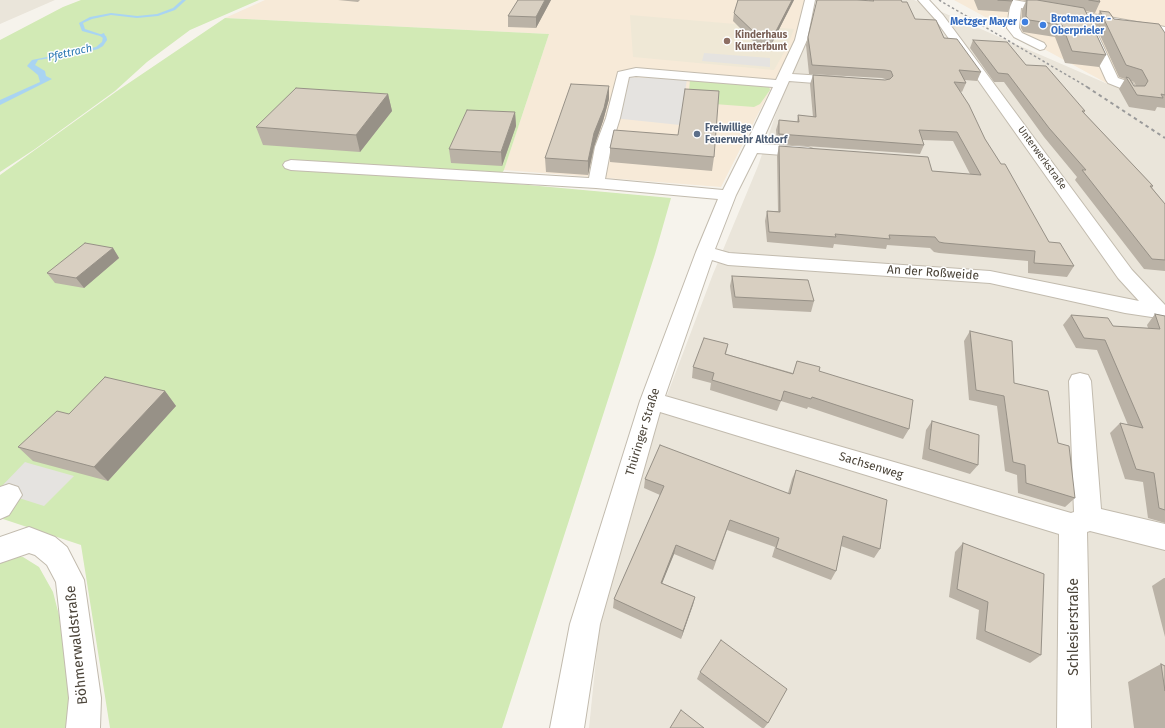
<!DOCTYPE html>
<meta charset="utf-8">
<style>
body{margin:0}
canvas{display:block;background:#f6f3ec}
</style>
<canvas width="1165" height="728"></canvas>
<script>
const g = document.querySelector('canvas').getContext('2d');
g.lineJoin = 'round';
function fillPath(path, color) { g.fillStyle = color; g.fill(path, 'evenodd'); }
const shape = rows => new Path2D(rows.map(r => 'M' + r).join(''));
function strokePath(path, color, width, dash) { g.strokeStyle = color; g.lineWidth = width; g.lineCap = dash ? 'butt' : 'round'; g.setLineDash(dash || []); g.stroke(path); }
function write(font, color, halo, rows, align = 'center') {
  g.font = font + ' "Fira Sans",sans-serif'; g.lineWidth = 3; g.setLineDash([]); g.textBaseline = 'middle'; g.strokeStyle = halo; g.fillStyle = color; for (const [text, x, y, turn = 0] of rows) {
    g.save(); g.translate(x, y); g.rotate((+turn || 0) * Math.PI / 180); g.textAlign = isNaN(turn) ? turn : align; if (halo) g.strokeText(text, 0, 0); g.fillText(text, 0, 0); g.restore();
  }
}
fillPath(shape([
 [0,0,55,0,0,24],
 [819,0,914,0,1110,85,1165,93,1165,728,589,728,599,630,630,493,713,274,758,166,783,93,807,41]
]), '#eae5da');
fillPath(shape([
 [265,0,807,0,796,39,721,187,504,170,549,34,225,18],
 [954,0,1165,0,1165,93,1110,85]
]), '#f7ead8');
fillPath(shape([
 [630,15,794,29,786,49,774,70,633,57]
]), '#efe8d6');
fillPath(shape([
 [81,0,259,0,190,30,147,62,115,91,35,149,0,172,0,40,63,7],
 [225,18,549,34,504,170,495,182,671,198,655,254,502,728,110,728,81,545,0,518,0,175,117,91],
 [690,80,769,86,770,90,760,104,754,107,688,102],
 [11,557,23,557,39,567,53,592,60,619,73,705,68,728,0,728,0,562]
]), '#d2eab5');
fillPath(shape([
 [704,53,770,58,770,67,702,61],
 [623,77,687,79,680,125,613,118],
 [25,462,28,463,74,476,44,506,0,492,0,488]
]), '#e5e3e0');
fillPath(shape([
 [104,33,107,40,103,46,98,49,83,53,38,60,35,65,45,71,46,76,52,79,0,105,0,100,40,82,38,75,27,66,32,60,96,47,102,42,103,37,99,35]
]), '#a9d4f2');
fillPath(shape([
 [182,0,186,0,175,10,158,16,137,18,111,15,92,19,83,23,85,29,106,36,107,40,105,41,103,40,103,38,100,36,82,31,79,23,90,17,111,13,137,16,157,14,173,8,182,0]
]), '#a9d4f2');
const minor = shape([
 [805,0,815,0,807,40,792,74,841,77,846,78,848,81,846,84,841,85,789,81,761,144,808,147,813,149,816,152,813,155,808,157,757,153,736,195,715,249,729,253,990,271,1139,301,1118,278,935,19,918,0,929,0,943,15,1132,270,1165,305,1165,319,1125,313,990,283,728,265,712,260,665,396,1071,513,1074,512,1069,381,1072,375,1080,373,1088,375,1091,381,1101,509,1165,524,1165,550,1090,531,1087,532,1091,728,1057,728,1059,534,660,412,600,624,584,728,550,728,570,624,640,401,696,252,718,199,596,188,291,170,285,168,283,165,285,162,291,160,589,178,595,147,606,118,618,72,636,68,776,80,795,40,805,0],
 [636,76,773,87,744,148,723,190,605,179,611,147,620,118,629,77,636,76],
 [991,0,1014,0,1165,27,1165,33,1021,8,1019,28,1022,33,1044,43,1046,46,1044,49,1040,50,1014,37,1007,28,1010,6,992,2,991,0],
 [1091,30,1095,31,1097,33,1118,78,1133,83,1139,94,1137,97,1127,97,1123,89,1108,83,1106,80,1085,33,1087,31,1091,30],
 [9,484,18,487,22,495,9,515,0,519,0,487,9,484],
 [29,527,55,537,67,547,84,580,101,698,100,728,66,728,69,698,56,582,47,565,35,555,29,553,0,563,0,537,29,527]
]);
strokePath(minor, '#c2bbae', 2);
fillPath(minor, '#fff');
strokePath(shape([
 [939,0,1089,88]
]), '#9a9a9a', 1.5, [2.5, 2.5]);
strokePath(shape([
 [1087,87,1165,138]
]), '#9a9a9a', 2, [3.5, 3.5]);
fillPath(shape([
 [338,0,360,0,358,2],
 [518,0,551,0,536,28,508,27,508,16],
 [738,0,794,0,772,43,755,43,733,21,734,13],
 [817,0,869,1,869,0,901,0,902,2,915,19,944,38,981,72,977,81,965,80,966,83,962,92,960,91,985,139,1049,242,1074,266,1067,277,1028,273,1028,261,939,253,934,252,930,248,887,245,886,249,834,244,833,248,767,242,765,221,767,211,778,211,777,156,779,146,932,171,970,174,953,141,922,140,924,145,920,154,777,144,776,130,779,120,797,122,798,115,813,117,810,84,813,75,885,80,888,80,882,78,809,74,806,45],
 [974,0,1013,0,1008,12,978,10],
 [1022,0,1099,0,1100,2,1095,13,1086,11,1106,55,1099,67,1065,63,1055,37,1023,32,1021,28,1022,10,1026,1],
 [1100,11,1114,19,1165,33,1165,108,1157,107,1155,111,1129,107,1119,89,1125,79,1119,77,1094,22],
 [1131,81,1134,82,1136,86,1134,86],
 [973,40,1026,65,1085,111,1084,113,1153,186,1152,188,1165,204,1165,271,1144,269,1075,180,1077,177,1044,137,1004,82,994,82,970,48],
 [388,94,392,111,360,152,263,145,256,127],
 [609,99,603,121,594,147,588,175,546,172,545,158],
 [515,112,516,126,502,166,451,163,449,149],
 [678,135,714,157,712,171,610,162,610,148],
 [113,248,119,258,84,288,55,283,47,273],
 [732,276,814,301,811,312,733,308,730,286],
 [1155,314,1165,316,1165,523,1148,518,1143,482,1125,479,1110,433,1120,423,1128,425,1097,350,1076,348,1063,325,1071,315,1113,326,1148,328,1147,325],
 [970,331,1014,383,1058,443,1075,498,1065,507,1018,493,1017,475,1005,471,997,406,969,400,964,341],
 [728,344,726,354,793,373,797,361,819,371,909,429,903,439,808,407,807,409,781,401,777,411,710,390,711,383,692,378,693,367],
 [165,391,176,406,108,481,33,461,18,447],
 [932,421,978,465,970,474,922,459,926,430],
 [796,470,880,549,874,558,841,546,836,571,831,580,772,557,775,547,727,530,713,570,674,554,662,583,695,597,681,639,613,608,614,599,660,495,644,488,645,479,788,493,792,479],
 [963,543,1041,655,1030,663,976,639,979,610,949,597,955,552],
 [1164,578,1165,578,1165,637,1152,586],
 [1161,664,1165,666,1165,728,1134,728,1128,682],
 [700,672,768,723,764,728,762,728,697,679]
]), '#bab2a6');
fillPath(shape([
 [545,0,551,0,536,28,536,17],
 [792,0,794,0,772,43,774,35],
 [609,86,609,99,603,121,594,147,588,175,588,161,594,133],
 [388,94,392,111,360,152,356,135],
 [515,112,516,126,502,166,501,152],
 [113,248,119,258,84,288,76,278],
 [165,391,176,406,108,481,94,467],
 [676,545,674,554,659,591,661,583],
 [695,597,693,605,681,639,683,631]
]), '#979187');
const building = shape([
 [518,0,545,0,536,17,508,16,518,0],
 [738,0,792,0,774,35,757,35,734,13,738,0],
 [817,0,857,0,874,1,873,0,901,0,902,2,907,2,915,19,936,20,944,38,957,39,981,72,959,70,966,83,954,82,969,105,985,139,1001,164,1005,164,1049,242,1060,243,1074,266,1034,263,1035,251,944,243,939,242,935,237,889,235,890,239,835,234,836,237,769,232,767,211,780,212,779,146,928,157,932,171,981,175,957,132,919,130,924,145,779,134,779,120,799,122,798,115,816,117,813,75,885,80,890,79,893,76,891,71,885,70,812,65,808,37,817,0],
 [998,0,1013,0,1012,1,998,0],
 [1027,0,1037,0,1084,8,1106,55,1072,51,1062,25,1029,20,1026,16,1027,0],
 [1089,0,1099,0,1100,2,1089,0],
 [1100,11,1109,12,1114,19,1159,24,1165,33,1165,95,1161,94,1163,98,1137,95,1126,77,1129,78,1134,86,1145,86,1148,81,1142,70,1126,65,1100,11],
 [973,40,1007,42,1026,65,1046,66,1085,111,1082,111,1153,186,1150,186,1165,204,1165,260,1152,259,1082,170,1086,170,1049,128,1008,74,998,73,973,40],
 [571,84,609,86,604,108,594,133,588,161,545,158,571,84],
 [296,88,388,94,356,135,256,127,296,88],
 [685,89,719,91,714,157,610,148,614,130,678,135,685,89],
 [467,110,515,112,501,152,449,149,467,110],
 [85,243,113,248,76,278,47,273,85,243],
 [732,276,808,280,814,301,735,297,732,276],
 [1155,314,1165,316,1165,510,1159,508,1154,473,1136,469,1120,423,1143,428,1105,340,1084,338,1071,315,1108,318,1113,326,1160,329,1155,314],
 [970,331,1012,341,1014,383,1048,391,1058,443,1069,446,1075,498,1026,483,1025,465,1013,462,1004,396,976,390,970,331],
 [704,338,728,344,725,354,793,374,797,361,820,367,819,371,913,400,909,429,812,397,811,399,784,391,781,401,712,380,714,373,693,367,704,338],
 [105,377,165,391,94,467,18,447,57,411,69,414,105,377],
 [932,421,979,435,978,465,929,449,932,421],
 [660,445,790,494,796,470,887,500,880,549,843,536,836,571,776,548,779,538,730,520,715,561,676,545,661,583,695,597,683,631,614,599,664,486,645,479,660,445],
 [963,543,1044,574,1041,655,985,631,988,602,957,589,963,543],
 [721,640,787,689,768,723,700,672,721,640],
 [1161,664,1165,666,1165,691,1161,664],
 [681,710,704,728,670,728,681,710]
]);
fillPath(building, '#d8cfc1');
strokePath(building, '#979187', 1);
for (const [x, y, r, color] of [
 [1025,22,4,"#3f7fe0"],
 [1043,25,4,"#3f7fe0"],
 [727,41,4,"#8d6e63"],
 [697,134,4,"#5c6f8a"]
]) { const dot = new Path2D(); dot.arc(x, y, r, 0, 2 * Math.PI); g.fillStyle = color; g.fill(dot); strokePath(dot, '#fff', 1.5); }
write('bold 10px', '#366cbe', '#fff', [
 ["Brotmacher -",1051,19],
 ["Oberprieler",1051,31],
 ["Metzger Mayer",1017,22,"right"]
], 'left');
write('bold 10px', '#785e54', '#fff', [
 ["Kinderhaus",735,35],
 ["Kunterbunt",735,47]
], 'left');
write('bold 10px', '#4e5e75', '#fff', [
 ["Freiwillige",705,128],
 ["Feuerwehr Altdorf",705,140]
], 'left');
write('10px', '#4b4439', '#fff', [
 ["Unterwerkstraße",1042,158,54]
]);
write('italic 11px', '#2e7ab2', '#fff', [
 ["Pfettrach",70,53,-13]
]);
write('12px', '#4b4439', '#fff', [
 ["An der Roßweide",933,273,4],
 ["Thüringer Straße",643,432,-73],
 ["Sachsenweg",871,466,17]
]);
write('14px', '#4b4439', '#fff', [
 ["Schlesierstraße",1074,627,-90],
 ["Böhmerwaldstraße",77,645,-96]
]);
</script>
